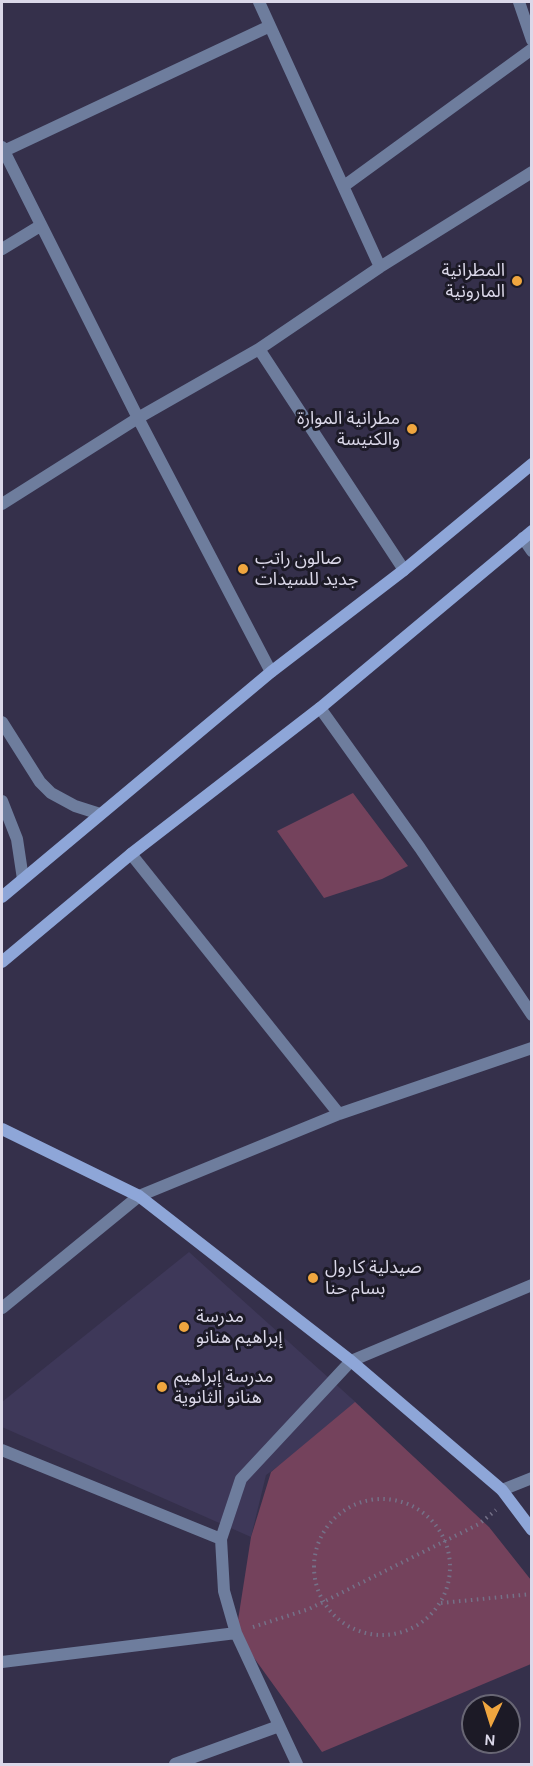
<!DOCTYPE html>
<meta charset="utf-8">
<style>
body{margin:0}
#map{position:relative;width:533px;height:1766px;overflow:hidden;background:#35304b;font-family:Karla,sans-serif}
canvas{display:block}
.frame{position:absolute;inset:0;border:3px solid #dbd8e9;pointer-events:none}
.north{position:absolute;left:461px;top:1694px;width:60px;height:60px;box-sizing:border-box;background:#1c1a26;border:2px solid #686674;border-radius:50%;rotate:184deg;font-size:16px;font-weight:700;line-height:24px;text-align:center;color:#dbd8e9}
.north::after{content:'';display:block;margin:auto;width:21px;height:27px;background:#f0a63f;clip-path:polygon(50% 0,100% 100%,50% 72%,0 100%)}
</style>
<div id="map">
<canvas width="533" height="1766"></canvas>
<div class="frame"></div>
<div class="north">N</div>
</div>
<script>
const g = document.querySelector('canvas').getContext('2d');
g.lineJoin = 'round';
function fillPath(path, color) { g.fillStyle = color; g.fill(path, 'evenodd'); }
const shape = rows => new Path2D(rows.map(r => 'M' + r).join(''));
function strokePath(path, color, width, dash) { g.strokeStyle = color; g.lineWidth = width; g.lineCap = dash ? 'butt' : 'round'; g.setLineDash(dash || []); g.stroke(path); }
function write(font, color, halo, rows, align = 'center') {
  g.font = font + ' Karla,"Noto Sans Arabic",sans-serif'; g.lineWidth = 6; g.setLineDash([]); g.textBaseline = 'middle'; g.strokeStyle = halo; g.fillStyle = color; for (const [text, x, y, turn = 0] of rows) {
    g.save(); g.translate(x, y); g.rotate((+turn || 0) * Math.PI / 180); g.textAlign = isNaN(turn) ? turn : align; if (halo) g.strokeText(text, 0, 0); g.fillText(text, 0, 0); g.restore();
  }
}
fillPath(shape([
 [189,1252,361,1407,266,1475,251,1537,2,1427,2,1402]
]), '#3e3859');
fillPath(shape([
 [353,793,408,866,382,879,324,898,277,831],
 [355,1402,489,1527,531,1580,531,1664,322,1752,236,1633,251,1537,271,1472]
]), '#74425c');
strokePath(shape([
 '314 1567a68 68 0 1 1 136 0a68 68 0 1 1-136 0Z',
 [441,1603,532,1594],
 [253,1627,309,1609,479,1524,496,1510]
]), '#757188', 4, [1.5, 4.5]);
strokePath(shape([
 [259,2,380,267],
 [519,2,532,40],
 [2,147,138,418,271,672],
 [4,151,270,26],
 [344,186,532,49],
 [2,249,40,226],
 [259,349,404,570],
 [2,504,138,418,259,349,380,267,532,172],
 [523,538,532,551],
 [320,708,420,848,532,1015],
 [131,854,339,1114],
 [2,1308,139,1196,339,1114,532,1048],
 [2,1450,221,1539],
 [502,1490,532,1478],
 [2,1662,236,1633],
 [175,1764,279,1726],
 [297,1764,236,1633,224,1591,221,1539,241,1479,351,1361,532,1285]
]), '#6e7d9d', 12);
strokePath(shape([
 [2,722,40,782,51,793,75,806,100,814],
 [2,801,17,839,23,879]
]), '#6e7d9d', 12);
strokePath(shape([
 [2,897,271,672,404,570,532,464],
 [2,962,131,854,320,708,532,531],
 [2,1129,139,1196,351,1361,502,1490,532,1530]
]), '#8ea6d8', 12);
for (const [x, y, r, color] of [
 [517,281,6,"#f0a63f"],
 [412,429,6,"#f0a63f"],
 [243,569,6,"#f0a63f"],
 [313,1278,6,"#f0a63f"],
 [184,1327,6,"#f0a63f"],
 [162,1387,6,"#f0a63f"]
]) { const dot = new Path2D(); dot.arc(x, y, r, 0, 2 * Math.PI); g.fillStyle = color; g.fill(dot); strokePath(dot, '#1c1a26', 2); }
write('18px', '#dbd8e9', '#1c1a26', [
 ["المطرانية",505,271,"right"],
 ["المارونية",505,292,"right"],
 ["مطرانية الموارة",400,419,"right"],
 ["والكنيسة",400,440,"right"],
 ["صالون راتب",255,559],
 ["جديد للسيدات",255,580],
 ["صيدلية كارول",325,1268],
 ["بسام حنا",325,1289],
 ["مدرسة",196,1317],
 ["إبراهيم هنانو",196,1338],
 ["مدرسة إبراهيم",174,1377],
 ["هنانو الثانوية",174,1398]
], 'left');
</script>
